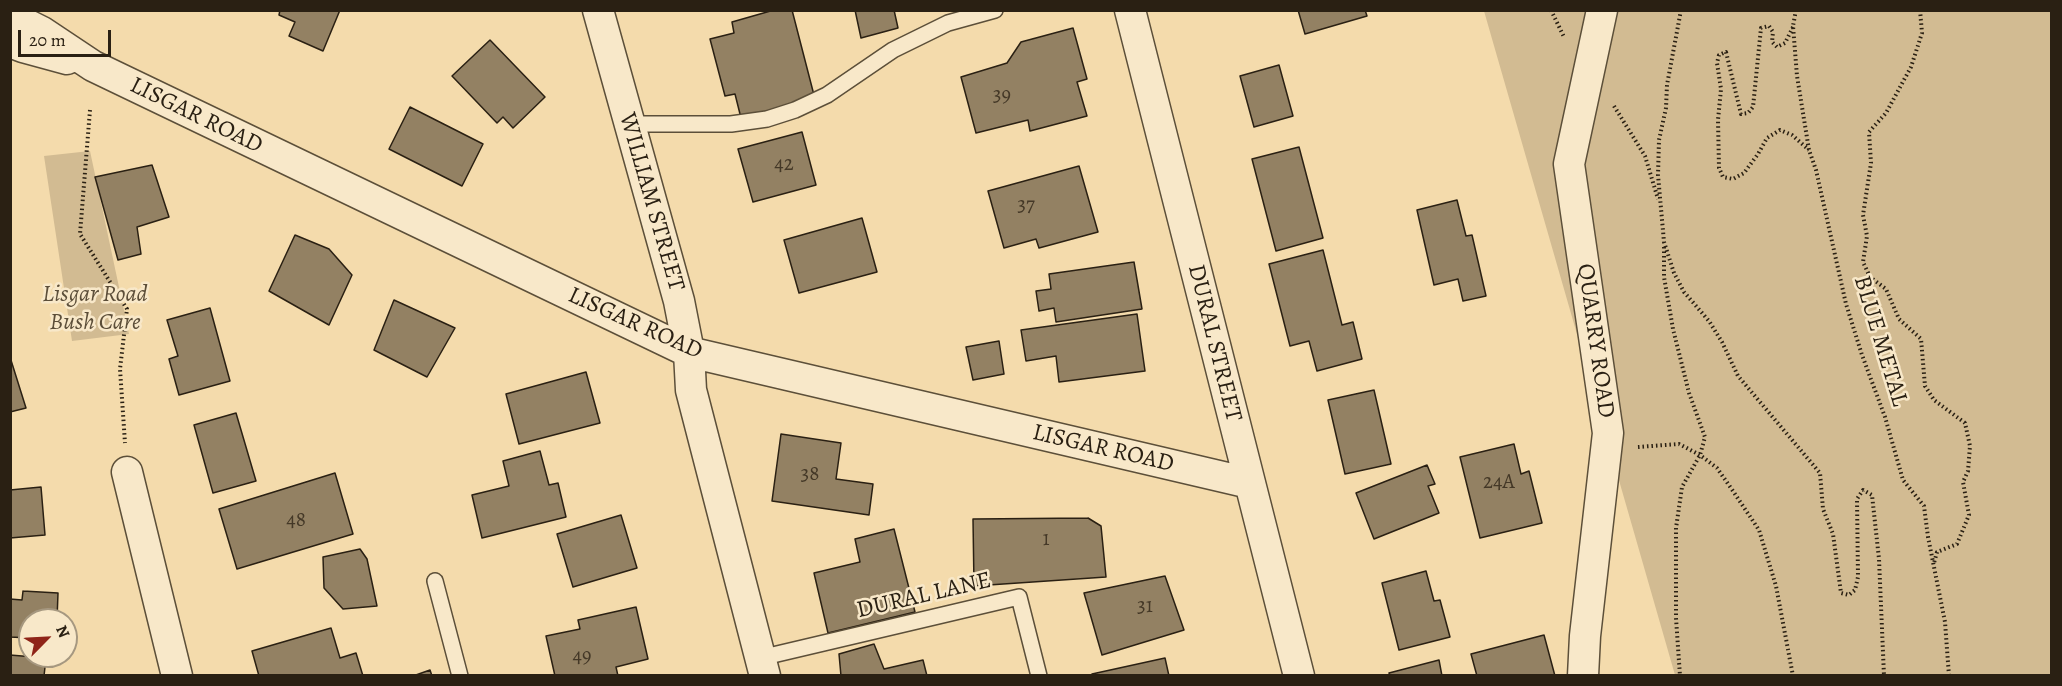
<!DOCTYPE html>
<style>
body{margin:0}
#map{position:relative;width:2062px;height:686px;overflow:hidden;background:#f4dbac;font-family:Alegreya,serif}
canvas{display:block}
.frame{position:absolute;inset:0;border:12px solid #2a2013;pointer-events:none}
.north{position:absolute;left:18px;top:608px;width:60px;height:60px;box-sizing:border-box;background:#f8e8c9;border:2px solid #a69880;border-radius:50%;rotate:66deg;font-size:16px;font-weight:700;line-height:24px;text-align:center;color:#2a2013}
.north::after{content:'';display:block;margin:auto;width:21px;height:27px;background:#8f2418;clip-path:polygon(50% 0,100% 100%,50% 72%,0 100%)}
.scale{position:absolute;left:18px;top:30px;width:93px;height:27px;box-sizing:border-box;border:3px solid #2a2013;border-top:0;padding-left:8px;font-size:18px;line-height:21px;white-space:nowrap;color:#2a2013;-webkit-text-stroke:4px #f8e8c9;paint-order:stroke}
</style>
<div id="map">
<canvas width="2062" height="686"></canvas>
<div class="frame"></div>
<div class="north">N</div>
<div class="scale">20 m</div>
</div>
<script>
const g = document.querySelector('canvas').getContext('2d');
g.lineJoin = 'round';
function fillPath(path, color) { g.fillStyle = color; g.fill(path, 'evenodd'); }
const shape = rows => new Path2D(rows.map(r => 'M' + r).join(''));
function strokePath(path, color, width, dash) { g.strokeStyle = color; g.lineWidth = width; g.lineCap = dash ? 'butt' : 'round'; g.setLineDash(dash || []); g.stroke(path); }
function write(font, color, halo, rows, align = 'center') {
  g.font = font + ' Alegreya,serif'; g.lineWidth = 5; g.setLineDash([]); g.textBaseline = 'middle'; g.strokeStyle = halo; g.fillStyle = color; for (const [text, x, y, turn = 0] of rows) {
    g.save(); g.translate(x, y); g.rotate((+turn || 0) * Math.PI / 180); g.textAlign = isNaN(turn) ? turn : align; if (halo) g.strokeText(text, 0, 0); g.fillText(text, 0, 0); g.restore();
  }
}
fillPath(shape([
 [1484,11,2051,11,2051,675,1675,675],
 [90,151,129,334,72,341,44,156]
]), '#d2bb92');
const building = shape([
 [280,10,340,10,323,51,289,36,295,22,279,15,280,10],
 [774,10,792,10,815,99,741,118,735,94,725,96,710,39,734,33,732,22,774,10],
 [855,10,894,10,898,28,861,38,855,10],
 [1298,10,1365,10,1367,16,1305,34,1298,10],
 [1073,28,1087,79,1077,82,1087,116,1030,131,1028,120,976,133,961,77,1007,63,1021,42,1073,28],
 [490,40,545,97,513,128,503,117,497,123,452,76,490,40],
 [1279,65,1293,116,1254,127,1240,76,1279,65],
 [410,107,483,144,462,186,389,149,410,107],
 [802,132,816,185,753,202,738,149,802,132],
 [1299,147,1323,238,1276,251,1252,159,1299,147],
 [152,165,169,217,137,227,141,254,118,260,95,177,152,165],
 [1079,166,1098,232,1039,248,1036,239,1004,248,988,191,1079,166],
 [1457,200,1466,236,1472,235,1486,296,1463,301,1458,279,1434,285,1417,210,1457,200],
 [862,218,877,272,799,293,784,240,862,218],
 [295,235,329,249,352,275,329,325,269,291,295,235],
 [1323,250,1342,325,1353,322,1362,359,1317,371,1309,341,1290,346,1269,264,1323,250],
 [1134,262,1142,309,1056,322,1054,308,1039,311,1036,291,1051,289,1049,274,1134,262],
 [394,300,455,328,427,377,374,350,394,300],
 [210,308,230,381,179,395,169,359,178,356,167,320,210,308],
 [1137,314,1145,371,1059,382,1056,356,1026,361,1021,330,1137,314],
 [999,341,1004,374,973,380,966,347,999,341],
 [10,357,26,408,10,412,10,357],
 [586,372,600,423,519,444,506,394,586,372],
 [1374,390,1391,464,1345,474,1328,400,1374,390],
 [236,413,256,481,213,493,194,425,236,413],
 [781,434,841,443,836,479,873,484,869,515,772,501,781,434],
 [1514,444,1521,474,1529,471,1542,523,1480,538,1460,457,1514,444],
 [540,451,549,485,558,483,566,517,482,538,472,495,509,486,503,461,540,451],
 [1427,465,1435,484,1428,486,1439,513,1374,539,1356,493,1427,465],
 [335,473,353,534,237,569,219,509,335,473],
 [41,487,45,535,10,538,10,490,41,487],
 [621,515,637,568,573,587,557,534,621,515],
 [1088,518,1101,526,1106,577,974,586,973,519,1088,518],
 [894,529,915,612,828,633,814,573,860,562,855,539,894,529],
 [360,549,367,559,377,606,343,609,324,588,323,557,360,549],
 [1426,571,1434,601,1440,600,1450,637,1399,650,1382,583,1426,571],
 [1165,576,1184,630,1102,655,1084,593,1165,576],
 [23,591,58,593,57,620,30,620,30,638,10,637,10,599,22,600,23,591],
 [636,607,648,659,616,667,618,676,555,676,546,636,580,629,578,620,636,607],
 [331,628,340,658,356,653,363,676,259,676,252,651,331,628],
 [1544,635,1555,676,1477,676,1471,654,1544,635],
 [874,644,884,669,923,660,927,676,841,676,839,654,874,644],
 [10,655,46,658,44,676,10,676,10,655],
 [1165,658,1169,676,1093,676,1092,674,1165,658],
 [1439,660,1442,676,1390,676,1389,673,1439,660],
 [430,670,432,676,413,676,430,670]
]);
fillPath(building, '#938163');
strokePath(building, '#2a2013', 1.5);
const service = shape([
 [629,124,731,124,767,119,795,110,827,95,893,50,948,23,995,10],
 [435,581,460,676],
 [760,658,1019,597,1039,676]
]);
const minor = shape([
 [598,10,679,301,689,352,691,390,765,676],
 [1130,10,1299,676],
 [10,16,42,32,93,66,689,352,1249,483],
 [10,42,23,47,67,59],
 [127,472,177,676],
 [1583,676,1585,636,1608,433,1569,164,1602,10]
]);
strokePath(service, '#5c4f39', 18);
strokePath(minor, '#5c4f39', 33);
strokePath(shape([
 [1551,10,1564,37],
 [1681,10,1667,85,1666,108,1659,140,1658,175,1664,242,1674,273,1684,292,1709,321,1722,342,1738,376,1820,473,1823,509,1833,534,1841,593,1849,595,1855,590,1858,577,1857,499,1863,490,1872,495,1879,559,1884,676],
 [1796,10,1793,26,1797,76,1809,150,1816,170,1846,304,1862,355,1885,417,1903,480,1924,506,1928,537,1945,622,1949,676],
 [1920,10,1922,33,1911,67,1886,113,1869,132,1871,163,1863,215,1867,236,1863,262,1870,277,1886,289,1899,319,1921,339,1925,386,1934,400,1965,423,1970,446,1968,471,1963,482,1969,515,1957,544,1937,552,1934,563],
 [1793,27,1785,43,1777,47,1772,42,1773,32,1769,26,1761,28,1753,107,1748,113,1741,114,1726,52,1719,55,1717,63,1721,89,1718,120,1719,168,1723,177,1733,179,1744,173,1758,154,1767,138,1780,130,1792,135,1809,150],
 [1614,106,1645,156,1658,199],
 [90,110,80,234,127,309,120,369,125,443],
 [1664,247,1664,277,1673,329,1689,393,1705,437,1700,455,1682,487,1676,528,1676,618,1680,676],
 [1638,447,1679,444,1700,455,1717,468,1733,491,1759,530,1776,586,1793,676]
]), '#2a2013', 4, [1.5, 3]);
strokePath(service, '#f8e8c9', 15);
strokePath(minor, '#f8e8c9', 30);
write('21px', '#443827', null, [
 ["39",1002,96],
 ["42",784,165],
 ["37",1026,206],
 ["38",810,475],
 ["24A",1499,483],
 ["48",296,521],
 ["1",1046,540],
 ["31",1145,607],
 ["49",582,657]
]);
write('24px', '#2a2013', '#f8e8c9', [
 ["LISGAR ROAD",196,116,26],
 ["WILLIAM STREET",651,202,74],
 ["LISGAR ROAD",635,324,24],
 ["QUARRY ROAD",1595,341,82],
 ["BLUE METAL",1880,341,73],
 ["DURAL STREET",1214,343,76],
 ["LISGAR ROAD",1103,449,13],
 ["DURAL LANE",924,596,-13]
]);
write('italic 24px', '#5c4e39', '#f8e8c9', [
 ["Lisgar Road",95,295],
 ["Bush Care",95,323]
]);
</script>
